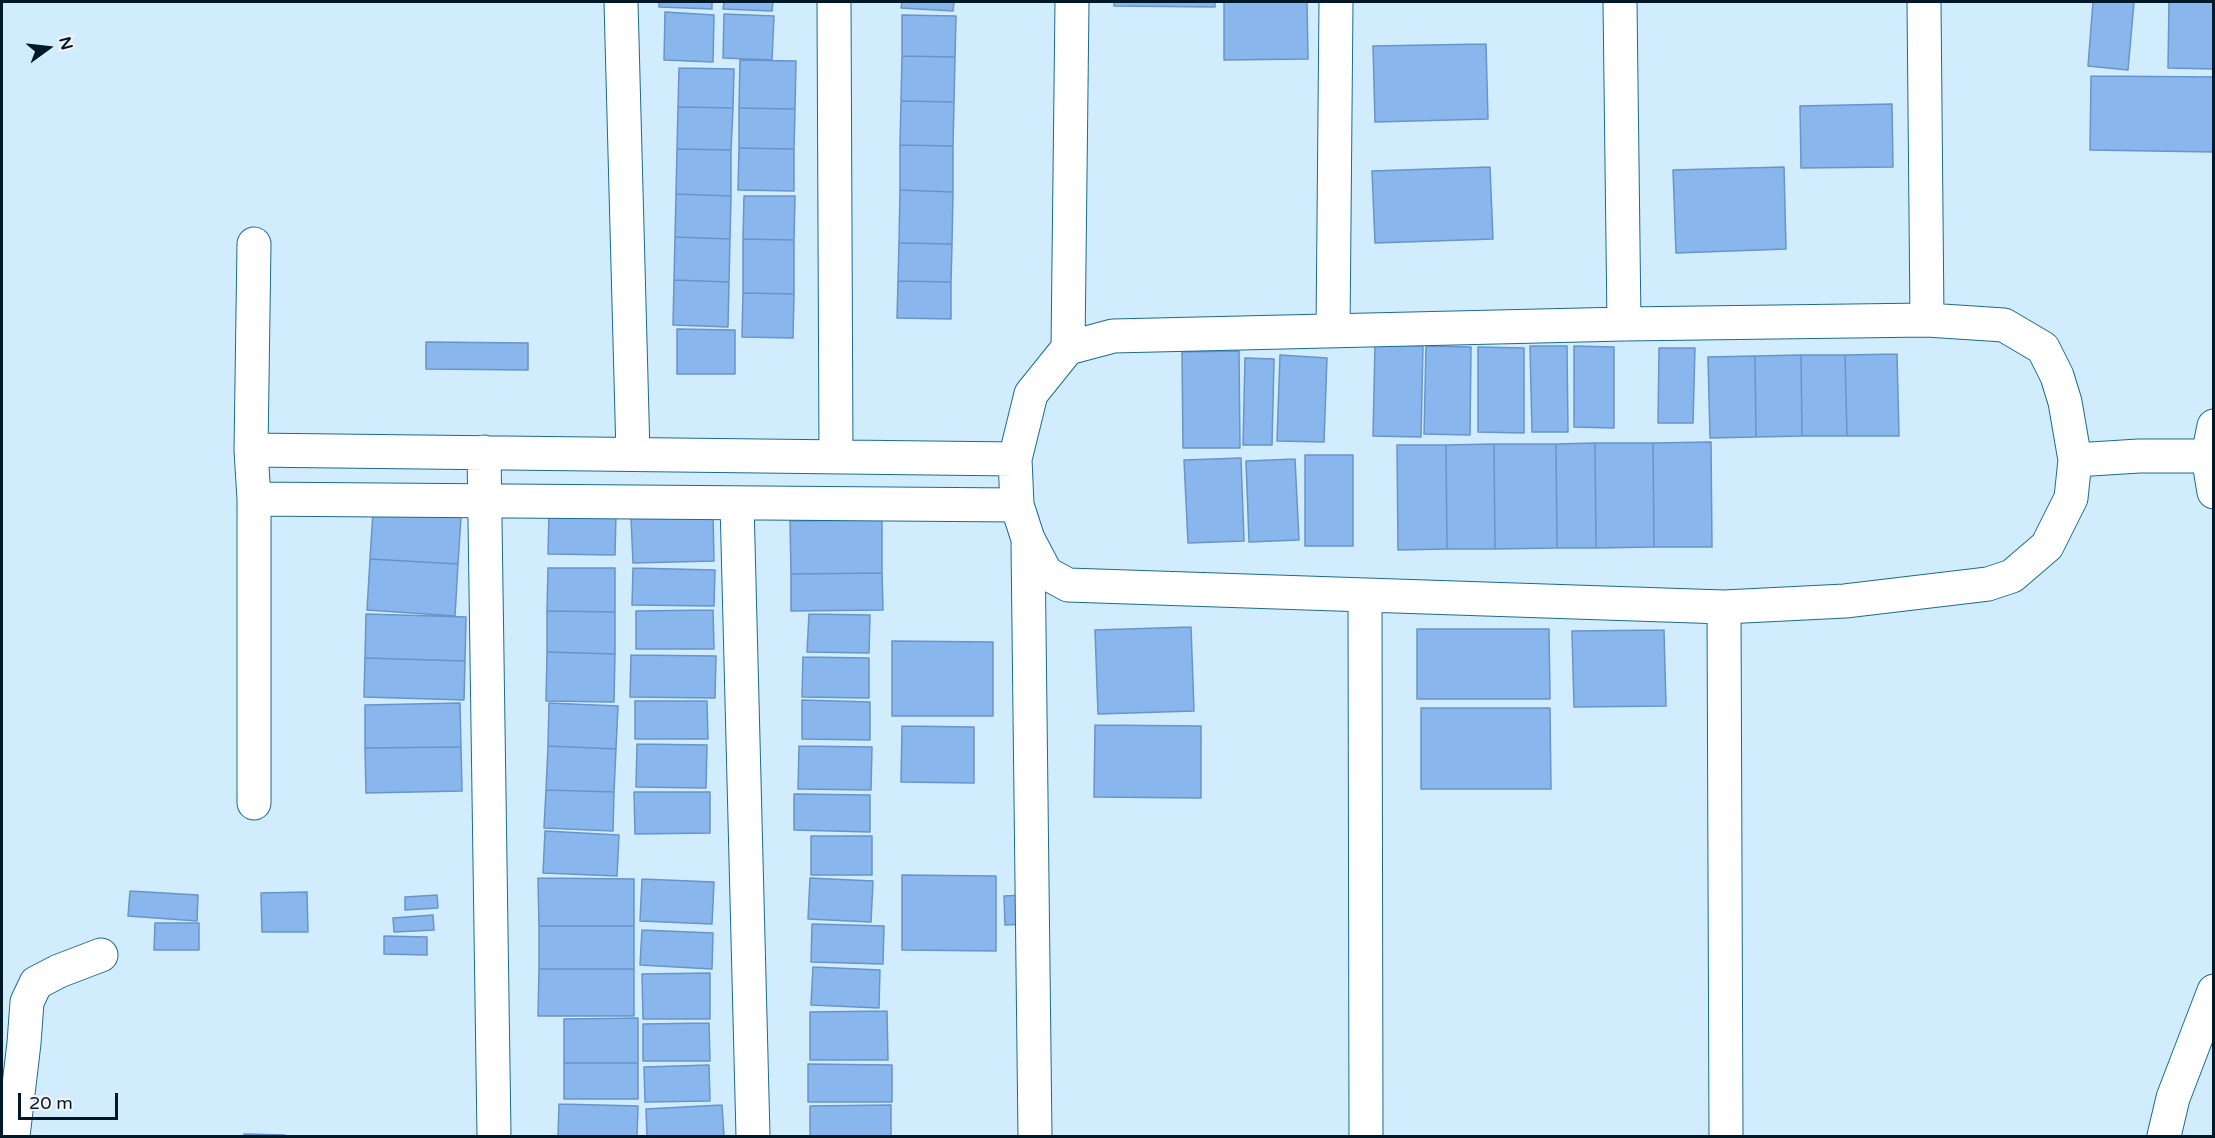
<!DOCTYPE html>
<style>
body{margin:0}
#map{position:relative;width:2215px;height:1138px;overflow:hidden;background:#d1edfd;font-family:"Varela Round",sans-serif}
canvas{display:block}
.frame{position:absolute;inset:0;border:3px solid #001928;pointer-events:none}
.north{position:absolute;left:18px;top:18px;width:60px;height:60px;-webkit-text-stroke:4px #f5f5f5;paint-order:stroke;rotate:75deg;font-size:16px;font-weight:700;line-height:24px;text-align:center;color:#001928}
.north::after{content:'';display:block;margin:auto;width:21px;height:27px;background:#001928;clip-path:polygon(50% 0,100% 100%,50% 72%,0 100%)}
.scale{position:absolute;left:18px;top:1093px;width:100px;height:27px;box-sizing:border-box;border:3px solid #001928;border-top:0;padding-left:8px;font-size:18px;line-height:21px;white-space:nowrap;color:#001928;-webkit-text-stroke:4px #f5f5f5;paint-order:stroke}
</style>
<div id="map">
<canvas width="2215" height="1138"></canvas>
<div class="frame"></div>
<div class="north">N</div>
<div class="scale">20 m</div>
</div>
<script>
const g = document.querySelector('canvas').getContext('2d');
g.lineJoin = 'round';
function fillPath(path, color) { g.fillStyle = color; g.fill(path, 'evenodd'); }
const shape = rows => new Path2D(rows.map(r => 'M' + r).join(''));
function strokePath(path, color, width, dash) { g.strokeStyle = color; g.lineWidth = width; g.lineCap = dash ? 'butt' : 'round'; g.setLineDash(dash || []); g.stroke(path); }
const building = shape([
 [659,2,712,2,712,9,659,7,659,2],
 [724,2,773,2,772,11,723,9,724,2],
 [902,2,954,2,953,11,901,8,902,2],
 [1114,2,1215,2,1215,7,1114,6,1114,2],
 [1224,2,1307,2,1308,59,1224,60,1224,2],
 [2093,2,2134,2,2128,70,2088,66,2093,2],
 [2169,2,2214,2,2214,69,2168,68,2169,2],
 [665,12,714,15,713,62,664,60,665,12],
 [724,14,774,16,772,60,723,58,724,14],
 [902,15,956,16,955,57,902,56,902,15],
 [1486,44,1488,119,1375,122,1373,46,1486,44],
 [902,56,955,57,954,102,901,101,902,56],
 [740,60,796,61,795,109,739,108,740,60],
 [679,68,734,69,733,108,678,107,679,68],
 [2091,76,2214,77,2214,152,2090,150,2091,76],
 [901,101,954,102,953,146,900,145,901,101],
 [1892,104,1893,167,1801,168,1800,106,1892,104],
 [678,107,733,108,731,150,677,149,678,107],
 [739,108,795,109,794,149,739,148,739,108],
 [900,145,953,146,953,192,900,190,900,145],
 [739,148,794,149,794,191,738,190,739,148],
 [677,149,731,150,731,196,676,194,677,149],
 [1490,167,1493,239,1375,243,1372,171,1490,167],
 [1784,167,1786,249,1676,253,1673,170,1784,167],
 [900,190,953,192,952,244,899,243,900,190],
 [676,194,731,196,730,239,675,237,676,194],
 [744,196,795,196,794,240,743,239,744,196],
 [675,237,730,239,729,282,674,280,675,237],
 [743,239,794,240,794,294,743,293,743,239],
 [899,243,952,244,951,282,898,281,899,243],
 [674,280,729,282,728,327,673,325,674,280],
 [898,281,951,282,951,319,897,318,898,281],
 [743,293,794,294,793,338,742,337,743,293],
 [677,329,735,330,735,374,677,374,677,329],
 [426,342,528,343,528,370,426,369,426,342],
 [1375,344,1423,346,1421,437,1373,436,1375,344],
 [1426,346,1471,347,1470,435,1424,434,1426,346],
 [1530,346,1567,346,1568,432,1532,432,1530,346],
 [1574,346,1614,347,1614,428,1574,427,1574,346],
 [1478,347,1524,348,1524,433,1478,432,1478,347],
 [1659,348,1695,348,1693,423,1658,423,1659,348],
 [1239,351,1240,448,1183,448,1182,352,1239,351],
 [1897,354,1899,436,1847,436,1845,355,1897,354],
 [1280,355,1327,358,1324,442,1277,441,1280,355],
 [1801,355,1845,355,1847,436,1802,436,1801,355],
 [1801,355,1802,436,1756,437,1755,356,1801,355],
 [1755,356,1756,437,1710,438,1708,357,1755,356],
 [1245,358,1274,359,1272,445,1243,445,1245,358],
 [1711,442,1712,547,1654,547,1653,443,1711,442],
 [1595,443,1653,443,1654,547,1596,548,1595,443],
 [1595,443,1596,548,1557,548,1556,444,1595,443],
 [1494,444,1556,444,1557,548,1495,549,1494,444],
 [1494,444,1495,549,1447,549,1446,445,1494,444],
 [1397,445,1446,445,1447,549,1398,550,1397,445],
 [1305,455,1353,455,1353,546,1305,546,1305,455],
 [1241,458,1244,541,1188,543,1184,460,1241,458],
 [1295,459,1299,540,1249,542,1246,461,1295,459],
 [373,512,461,517,458,564,370,559,373,512],
 [549,513,616,514,615,555,548,554,549,513],
 [713,515,714,561,633,563,631,517,713,515],
 [882,520,882,573,791,574,790,521,882,520],
 [370,559,458,564,455,616,367,610,370,559],
 [548,568,615,568,615,612,547,611,548,568],
 [633,568,715,570,714,606,632,605,633,568],
 [882,573,883,610,791,611,791,574,882,573],
 [713,610,714,649,636,649,636,611,713,610],
 [547,611,615,612,615,654,547,652,547,611],
 [366,614,466,617,465,661,365,658,366,614],
 [809,614,870,615,869,653,807,652,809,614],
 [1191,627,1194,711,1098,714,1095,630,1191,627],
 [1417,629,1549,629,1550,699,1417,699,1417,629],
 [1664,630,1666,706,1574,707,1572,631,1664,630],
 [892,641,993,642,993,716,892,716,892,641],
 [547,652,615,654,614,702,546,701,547,652],
 [631,655,716,656,715,698,630,697,631,655],
 [803,657,869,658,869,698,802,697,803,657],
 [365,658,465,661,464,700,364,697,365,658],
 [802,700,870,702,870,740,802,739,802,700],
 [635,701,707,701,708,739,635,739,635,701],
 [460,703,461,747,365,748,365,705,460,703],
 [549,703,618,706,616,749,548,746,549,703],
 [1421,708,1550,708,1551,789,1421,789,1421,708],
 [1095,725,1201,726,1201,798,1094,797,1095,725],
 [902,726,974,727,974,783,901,782,902,726],
 [637,744,707,745,706,788,636,787,637,744],
 [548,746,616,749,614,792,546,790,548,746],
 [799,746,872,747,871,790,798,789,799,746],
 [461,747,462,791,366,793,365,748,461,747],
 [546,790,614,792,613,831,544,828,546,790],
 [634,792,710,792,710,833,635,834,634,792],
 [794,794,870,795,870,832,794,830,794,794],
 [545,831,619,835,617,876,543,873,545,831],
 [811,836,872,836,872,875,811,875,811,836],
 [902,875,996,876,996,951,902,950,902,875],
 [538,878,634,879,634,926,539,926,538,878],
 [810,878,873,881,871,922,808,919,810,878],
 [642,879,714,882,712,924,640,921,642,879],
 [130,891,198,895,197,921,128,916,130,891],
 [307,892,308,932,262,932,261,893,307,892],
 [437,895,438,908,405,910,405,897,437,895],
 [1024,895,1025,924,1005,925,1004,896,1024,895],
 [433,915,434,930,394,932,393,918,433,915],
 [155,923,199,923,199,950,154,950,155,923],
 [812,924,884,926,883,964,811,962,812,924],
 [539,926,634,926,634,969,539,969,539,926],
 [642,930,713,933,712,969,640,965,642,930],
 [384,936,427,937,427,955,384,954,384,936],
 [813,967,880,970,879,1008,811,1005,813,967],
 [539,969,634,969,634,1016,538,1016,539,969],
 [710,973,710,1019,643,1019,642,974,710,973],
 [887,1011,888,1060,810,1060,810,1012,887,1011],
 [638,1018,638,1063,564,1063,564,1019,638,1018],
 [709,1023,710,1061,643,1061,643,1024,709,1023],
 [564,1063,638,1063,638,1099,564,1099,564,1063],
 [808,1064,892,1065,892,1102,808,1102,808,1064],
 [709,1065,710,1101,645,1102,644,1067,709,1065],
 [559,1104,638,1106,637,1136,558,1136,559,1104],
 [722,1105,724,1136,647,1136,646,1109,722,1105],
 [891,1105,891,1136,810,1136,810,1106,891,1105],
 [244,1134,285,1135,285,1136,244,1136,244,1134]
]);
fillPath(building, '#89b7ed');
strokePath(building, '#6894c9', 1.5);
const minor = shape([
 [621,2,633,454],
 [834,2,836,456],
 [1620,2,1624,324],
 [1924,2,1927,320],
 [254,244,251,450,254,499,254,803],
 [1927,320,2004,325,2043,348,2057,376,2065,402,2075,460,2071,498,2047,546,2012,576,1988,584,1845,601,1724,607,1068,585,1046,573,1028,539,1017,505,1015,459,1031,394,1068,348,1113,336,1624,324,1927,320],
 [1333,331,1336,2],
 [1068,348,1072,2],
 [2214,426,2208,456,2214,492],
 [251,450,1015,459],
 [484,452,494,1136],
 [2075,460,2139,456,2208,456],
 [254,499,1017,505],
 [737,503,753,1136],
 [1028,544,1035,1136],
 [1365,596,1366,1136],
 [1724,607,1726,1136],
 [13,1136,24,1043,27,1002,36,983,59,971,101,955],
 [2164,1136,2173,1098,2214,991]
]);
strokePath(minor, '#1c6b8f', 35);
strokePath(minor, '#fff', 33);
</script>
